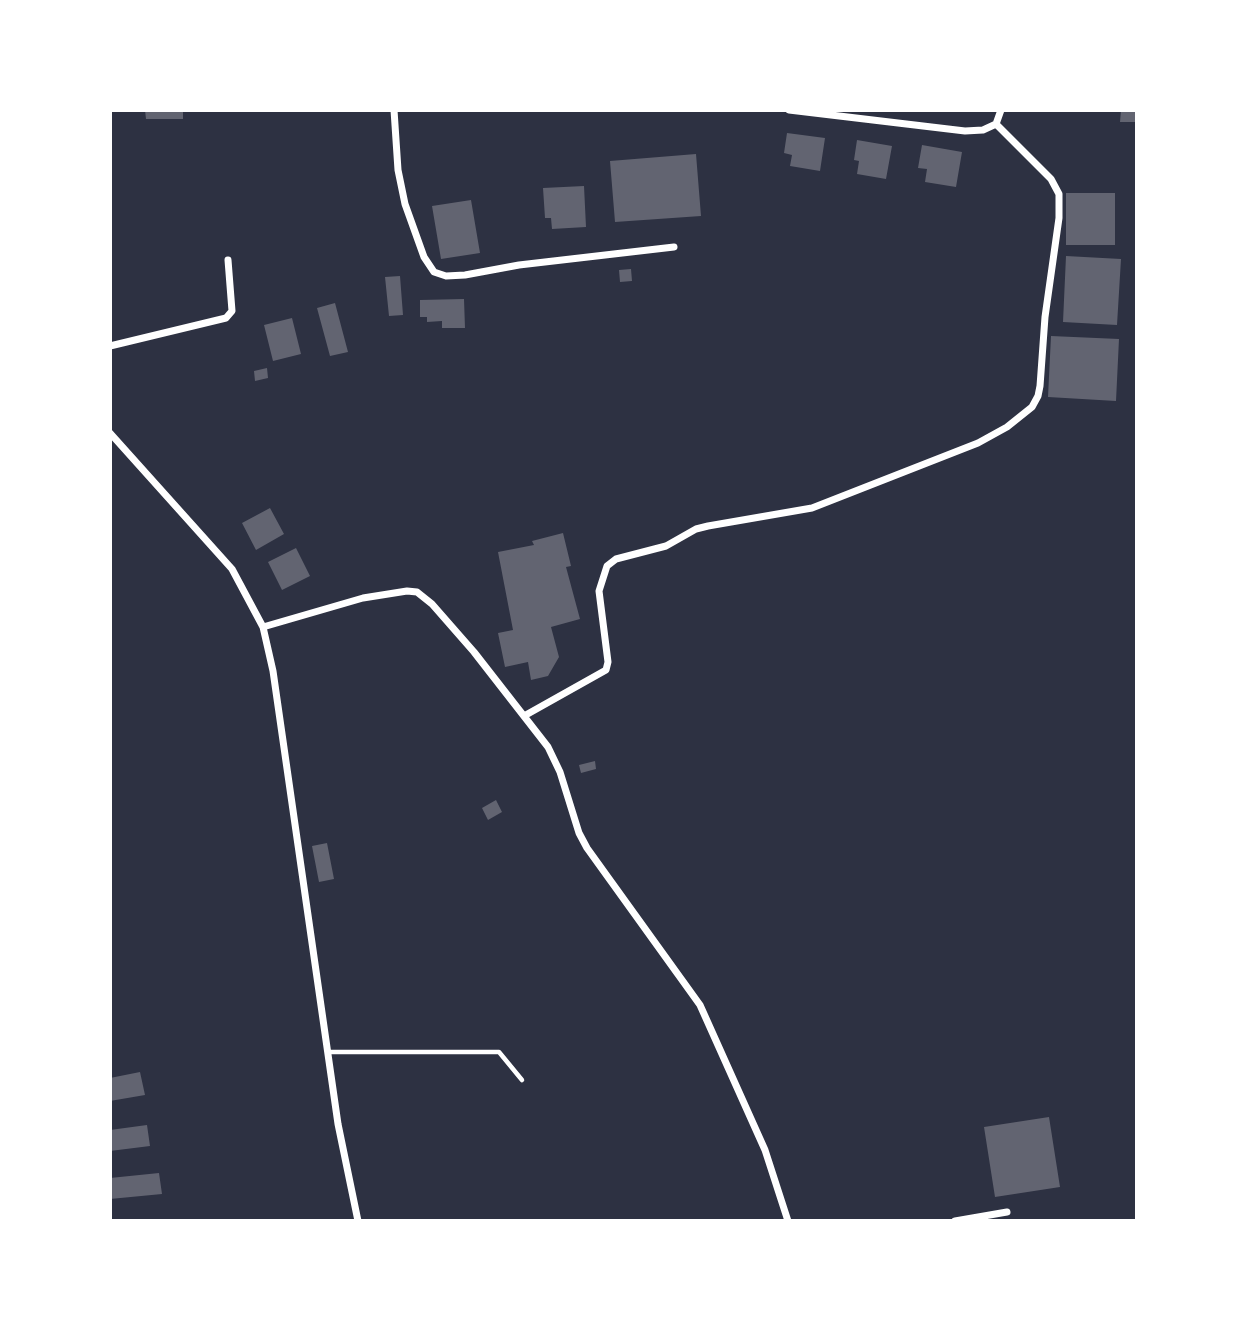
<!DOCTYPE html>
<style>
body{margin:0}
#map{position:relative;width:1247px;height:1331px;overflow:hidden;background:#2d3142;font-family:"PT Sans Narrow",sans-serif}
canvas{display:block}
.frame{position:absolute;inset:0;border:112px solid #fff;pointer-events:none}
</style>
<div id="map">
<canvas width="1247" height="1331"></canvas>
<div class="frame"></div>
</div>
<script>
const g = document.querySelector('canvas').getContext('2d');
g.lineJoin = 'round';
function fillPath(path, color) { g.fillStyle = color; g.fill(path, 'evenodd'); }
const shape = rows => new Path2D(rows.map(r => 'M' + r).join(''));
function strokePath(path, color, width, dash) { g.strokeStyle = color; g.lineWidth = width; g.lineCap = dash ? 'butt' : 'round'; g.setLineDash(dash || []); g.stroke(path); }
fillPath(shape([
 [145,110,183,110,183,119,146,119],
 [1121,110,1137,110,1137,122,1120,122],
 [787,133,825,138,820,171,790,166,792,155,784,153],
 [857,140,892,146,886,179,857,174,859,161,854,160],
 [922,145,962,152,956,187,925,182,927,169,918,168],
 [696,154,701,216,615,222,610,161],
 [584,186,586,227,552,229,551,218,545,218,543,188],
 [1066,193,1115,193,1115,245,1066,245],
 [471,200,480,253,441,259,432,206],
 [1066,256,1121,259,1117,325,1063,322],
 [631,269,632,281,620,282,619,270],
 [400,276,403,315,389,316,385,277],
 [464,299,465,328,442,328,442,321,427,322,427,317,420,317,420,300],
 [335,303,348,352,330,356,317,308],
 [292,318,301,354,273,361,264,325],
 [1051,336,1119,339,1116,401,1048,397],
 [267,368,268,378,255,381,254,371],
 [270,508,284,534,256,550,242,523],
 [563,533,571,566,566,567,580,619,551,627,559,657,548,676,531,680,528,662,505,667,498,633,513,630,498,552,534,545,532,541],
 [296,548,310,576,282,590,268,562],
 [595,761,596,769,581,773,579,765],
 [496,800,502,812,488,820,482,808],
 [327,843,334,879,319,882,312,846],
 [140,1072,145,1095,110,1101,110,1078],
 [1049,1117,1060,1187,995,1197,984,1127],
 [147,1125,150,1146,110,1151,110,1130],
 [159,1173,162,1194,110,1199,110,1178]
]), '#626471');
strokePath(shape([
 [328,1052,499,1052,522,1080]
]), '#fff', 4.5);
strokePath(shape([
 [394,110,398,170,405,204,424,257,434,272,446,276,465,275,519,265,674,247],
 [789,110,965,131,983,130,996,124,1001,110],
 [110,346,226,318,232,311,228,260],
 [110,433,232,569,263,627,273,671,338,1124,358,1221],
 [263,627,363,598,407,591,417,592,432,604,474,652,548,747,560,772,579,833,587,848,700,1005,765,1150,788,1221],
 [524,716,606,670,608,662,599,591,607,566,616,559,666,546,696,529,708,526,812,508,978,443,1007,427,1032,407,1038,396,1040,386,1045,317,1059,218,1059,194,1051,179,996,124],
 [955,1221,1007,1212]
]), '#fff', 7);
</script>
